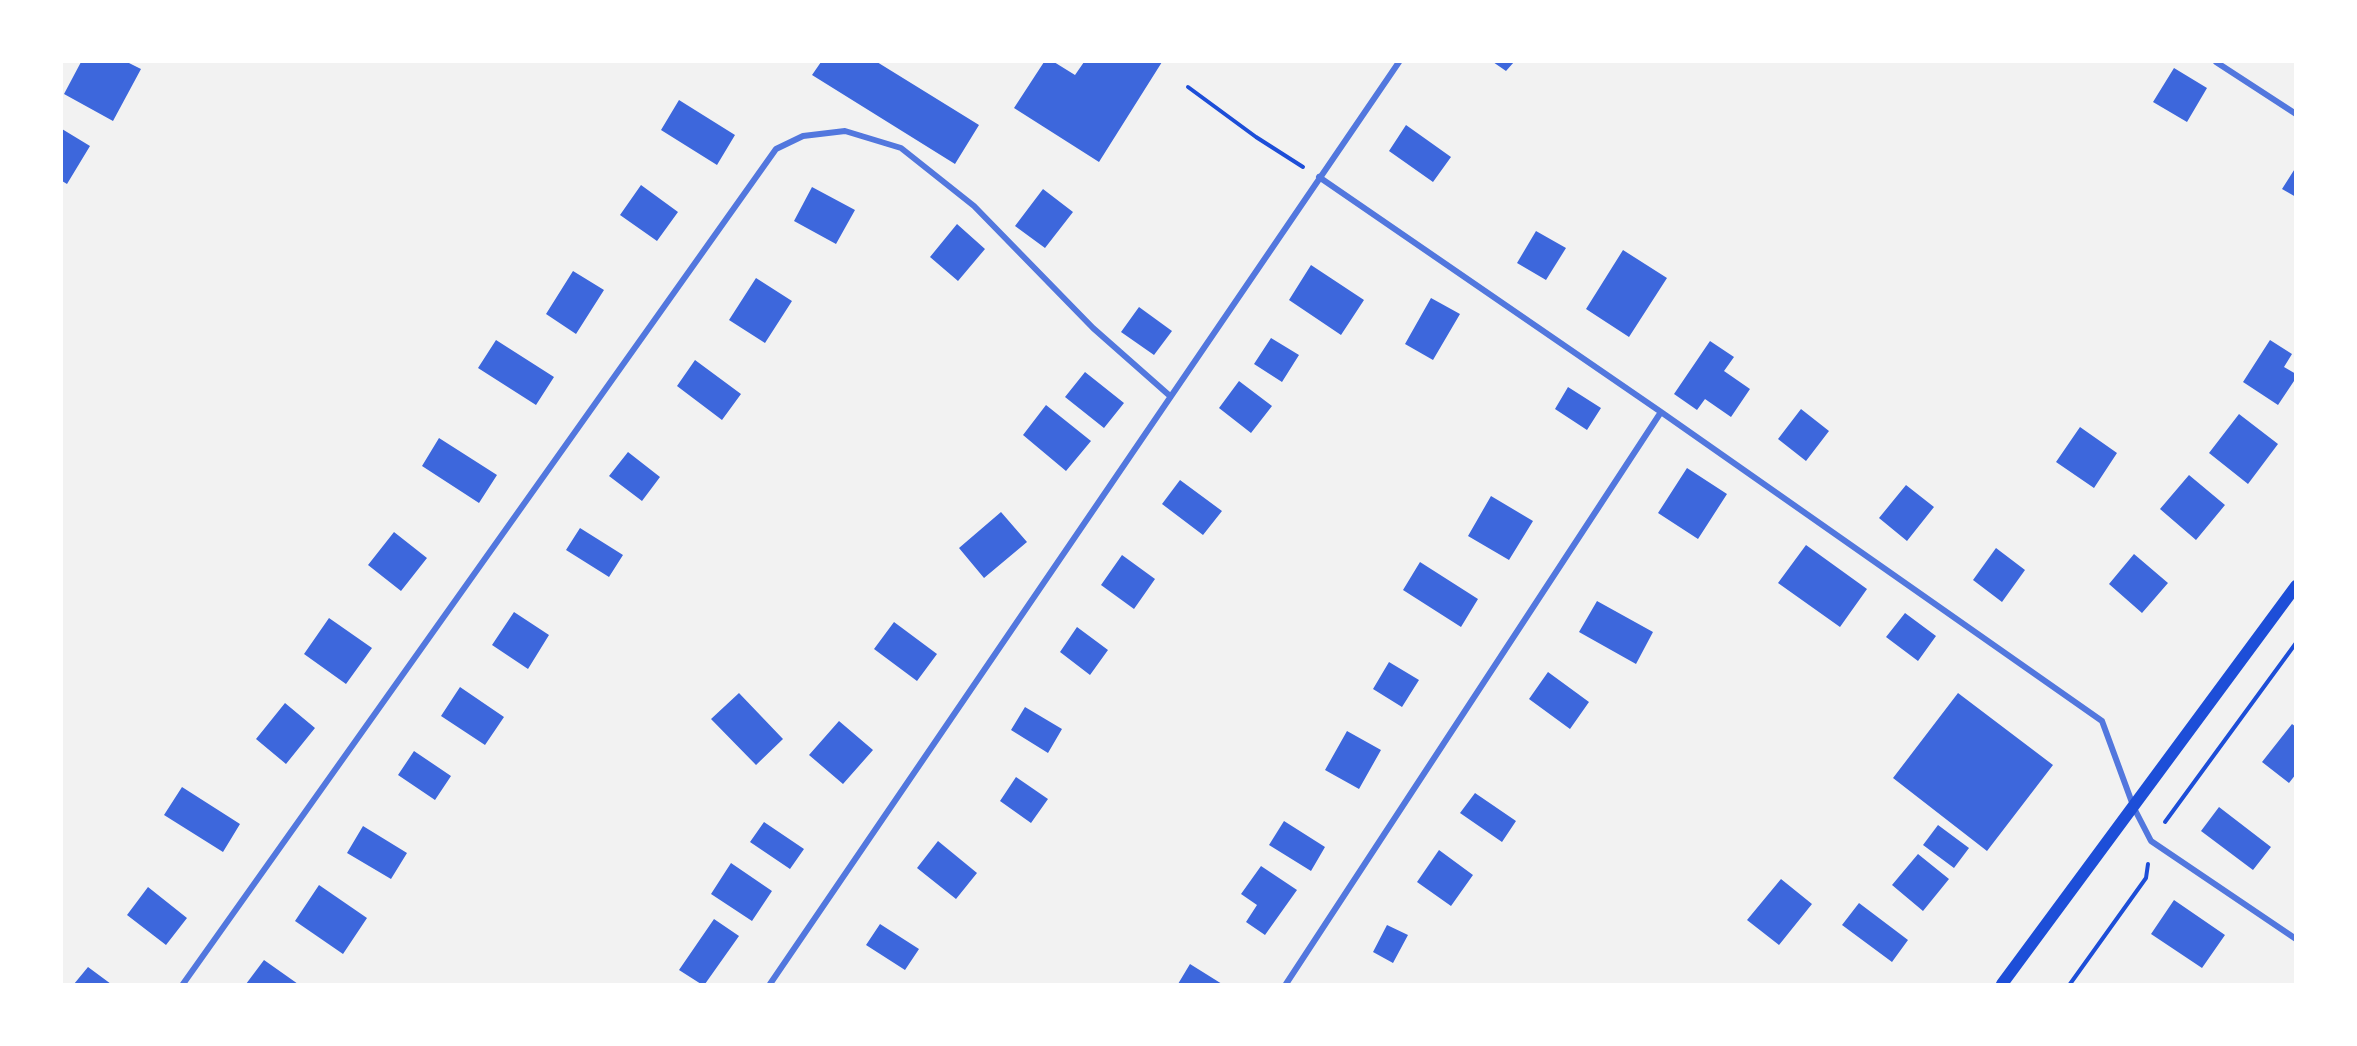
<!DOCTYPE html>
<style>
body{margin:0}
#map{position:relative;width:2357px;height:1046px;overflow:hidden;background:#f2f2f2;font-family:"Roboto Condensed",sans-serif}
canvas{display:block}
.frame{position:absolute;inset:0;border:63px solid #fff;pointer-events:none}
</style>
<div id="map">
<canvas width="2357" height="1046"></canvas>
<div class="frame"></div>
</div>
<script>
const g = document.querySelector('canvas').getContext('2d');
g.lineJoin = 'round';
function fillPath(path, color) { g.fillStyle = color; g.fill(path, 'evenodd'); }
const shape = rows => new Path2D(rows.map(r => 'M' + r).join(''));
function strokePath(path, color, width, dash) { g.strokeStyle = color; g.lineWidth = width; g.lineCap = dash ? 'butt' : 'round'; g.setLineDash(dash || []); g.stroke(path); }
fillPath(shape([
 [81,62,127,62,141,69,113,121,64,94],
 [821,62,877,62,979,125,955,164,812,75],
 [1044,62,1054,62,1075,75,1084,62,1162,62,1099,162,1014,108],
 [1493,62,1514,62,1506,71],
 [2174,68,2207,88,2187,122,2153,102],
 [679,100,735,135,717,165,661,130],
 [1406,125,1451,157,1433,182,1389,151],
 [62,129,90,146,67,184,62,181],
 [2296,167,2296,197,2282,189],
 [641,185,678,212,657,241,620,215],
 [812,187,855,210,836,244,794,221],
 [1043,189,1073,212,1045,248,1015,226],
 [957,224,985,249,958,281,930,257],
 [1536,231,1566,248,1546,280,1517,263],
 [1623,250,1667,278,1629,337,1586,309],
 [1311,265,1364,300,1341,335,1289,300],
 [573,271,604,290,576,334,546,314],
 [756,278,792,301,765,343,729,320],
 [1431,298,1460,314,1433,360,1405,344],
 [1139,307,1172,331,1154,355,1121,332],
 [1271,338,1299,355,1282,382,1254,364],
 [496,340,554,377,536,405,478,368],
 [2270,340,2292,354,2284,367,2296,374,2296,378,2278,405,2243,382],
 [1710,341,1734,357,1724,371,1750,389,1731,417,1705,399,1697,410,1674,394],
 [695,360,741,394,722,420,677,386],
 [1085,372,1124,403,1104,428,1065,397],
 [1239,381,1272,406,1251,433,1219,408],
 [1568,387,1601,408,1587,430,1555,409],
 [1046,405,1091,441,1066,471,1023,435],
 [1801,409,1829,431,1806,461,1778,439],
 [2239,414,2278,444,2248,484,2209,453],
 [2080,427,2117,453,2094,488,2056,462],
 [439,438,497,475,479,503,422,466],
 [628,452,660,477,642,501,609,476],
 [1687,468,1727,494,1698,539,1658,513],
 [2189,475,2225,505,2196,540,2160,509],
 [1180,480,1222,511,1203,535,1162,504],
 [1906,485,1934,507,1907,541,1879,518],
 [1491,496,1533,521,1509,560,1468,536],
 [1001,512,1027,542,984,578,959,548],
 [580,528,623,555,609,577,566,550],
 [394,532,427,558,401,591,368,565],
 [1806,545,1867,589,1840,627,1778,583],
 [1996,548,2025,570,2002,602,1973,580],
 [2134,554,2168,583,2142,613,2109,584],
 [1122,555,1155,579,1134,609,1101,585],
 [1420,562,1478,599,1461,627,1403,590],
 [1597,601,1653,632,1636,664,1579,632],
 [514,612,549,635,528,669,492,645],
 [1905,613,1936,636,1918,661,1886,637],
 [329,618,372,648,346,684,304,654],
 [894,622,937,654,917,681,874,649],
 [1077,627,1108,650,1090,675,1060,652],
 [1389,662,1419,680,1402,707,1373,689],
 [1548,672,1589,702,1570,729,1529,699],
 [460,687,504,717,485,745,441,716],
 [739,693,783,739,756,765,711,719],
 [1958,693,2053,765,1987,851,1893,778],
 [285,703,315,728,286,764,256,739],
 [1025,707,1062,729,1048,753,1011,730],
 [839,721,873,750,843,784,809,755],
 [2292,724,2296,727,2296,774,2289,783,2262,762],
 [1347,731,1381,750,1359,789,1325,770],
 [414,751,451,776,435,800,398,775],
 [1016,777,1048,799,1031,823,1000,801],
 [182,787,240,824,223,852,164,815],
 [1475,793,1516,821,1502,842,1460,813],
 [2219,807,2271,847,2253,870,2201,831],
 [1284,821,1325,847,1311,871,1269,845],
 [764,822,804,849,790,869,750,842],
 [1938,825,1969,848,1954,868,1923,845],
 [363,826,407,853,391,879,347,853],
 [938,841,977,873,956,899,917,868],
 [1439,850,1473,875,1451,906,1417,882],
 [1918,854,1949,879,1923,911,1892,885],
 [731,863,772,891,752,921,711,894],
 [1261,866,1297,890,1265,935,1246,922,1257,905,1241,894],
 [1781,879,1812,904,1779,945,1747,920],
 [319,885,367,918,343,954,295,921],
 [148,887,187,918,166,945,127,915],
 [2174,900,2225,935,2202,968,2151,934],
 [1859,903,1908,940,1892,962,1842,925],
 [714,919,739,936,705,984,701,984,679,970],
 [880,924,919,949,905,970,866,945],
 [1387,925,1408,935,1393,963,1373,952],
 [264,960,298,984,246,984],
 [1190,964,1222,984,1178,984],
 [88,967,111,984,74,984]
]), '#3d67dc');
strokePath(shape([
 [1188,87,1256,137,1303,167],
 [2165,822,2296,643],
 [2070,984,2146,878,2148,864]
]), '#1d4ed8', 4);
strokePath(shape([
 [2216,62,2296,114],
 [1319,177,1661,412,2102,721,2134,808,2151,841,2296,939],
 [183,984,776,149,803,136,845,131,901,148,974,206,1093,328,1170,396],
 [770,984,1399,62],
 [1286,984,1661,412]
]), '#5277de', 6);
strokePath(shape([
 [2002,984,2296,586]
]), '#1d4ed8', 12);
</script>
